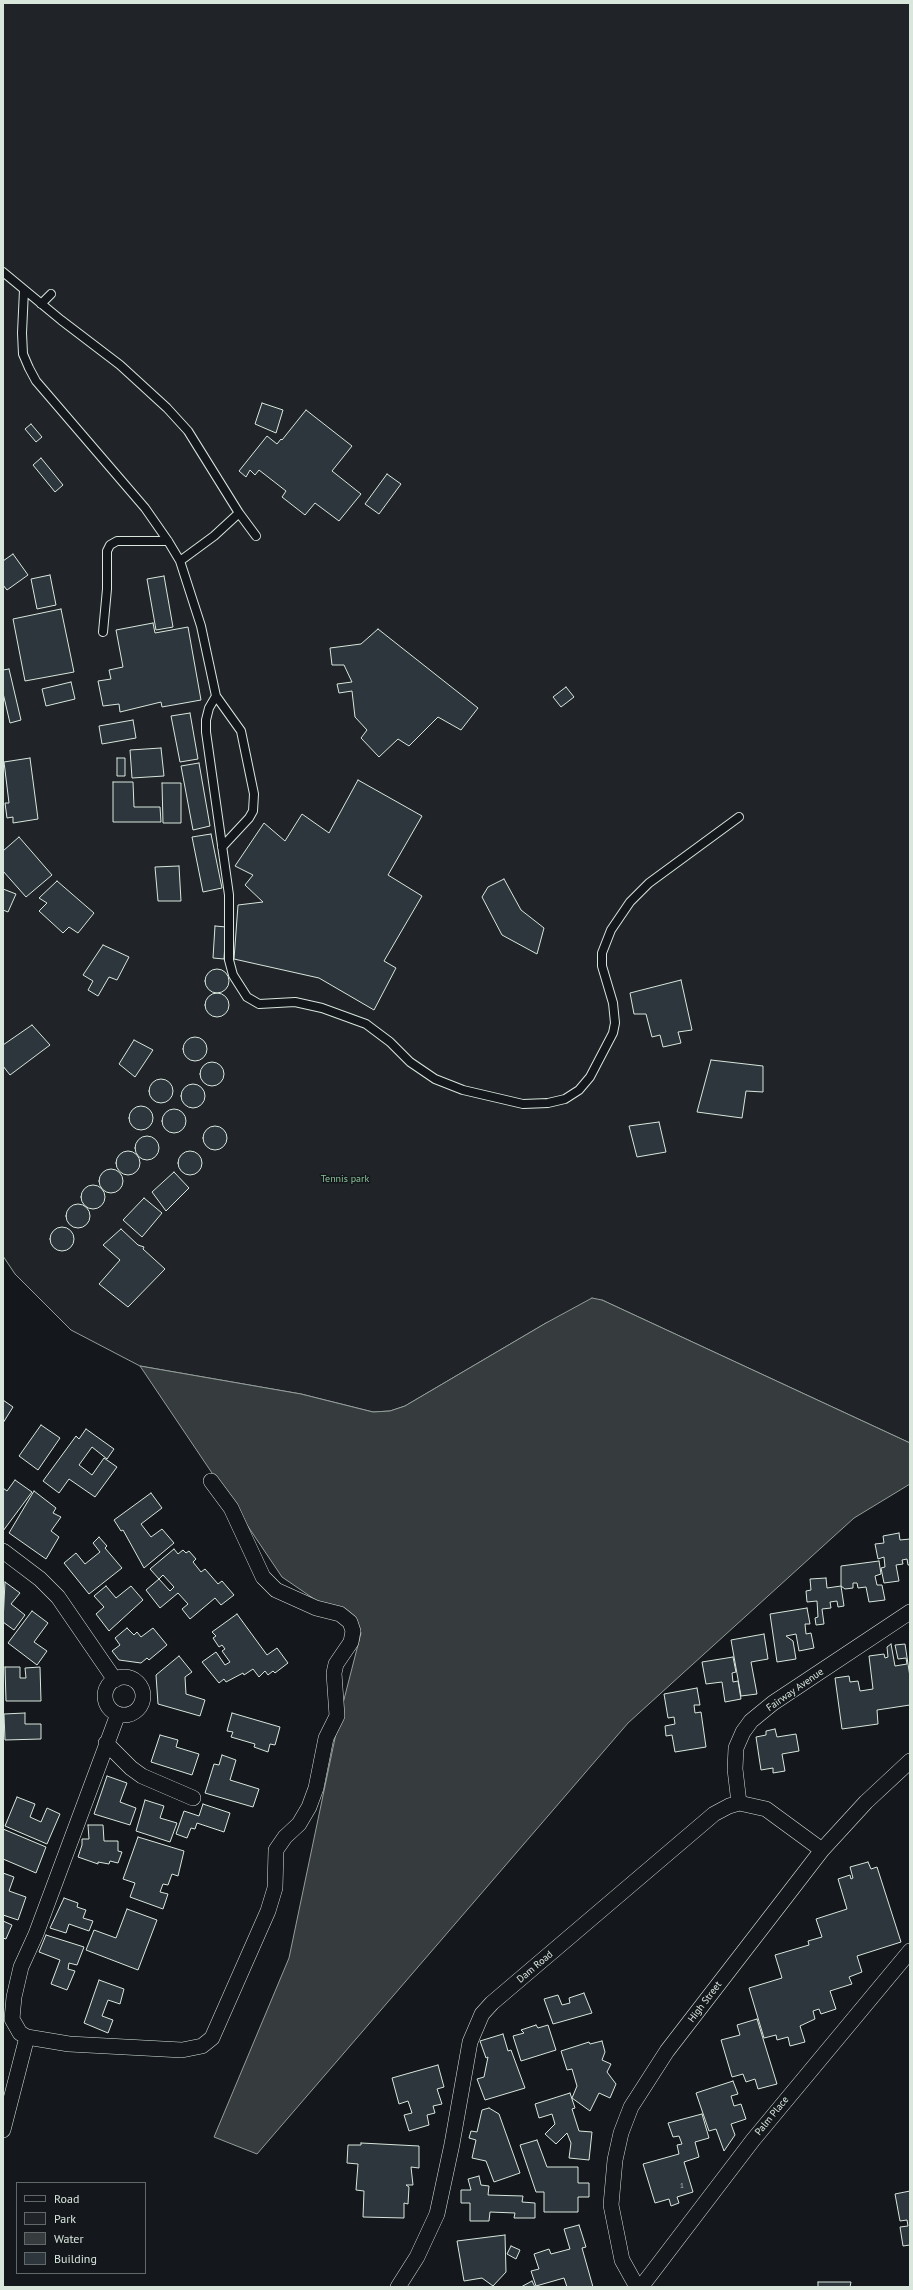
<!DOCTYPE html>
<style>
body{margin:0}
#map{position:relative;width:913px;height:2290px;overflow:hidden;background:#14181c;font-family:"PT Sans",sans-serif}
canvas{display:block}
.frame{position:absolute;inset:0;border:4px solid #d8e6dc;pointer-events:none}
.legend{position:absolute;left:16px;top:2182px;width:130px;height:92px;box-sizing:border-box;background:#14181c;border:1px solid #626a69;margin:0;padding:5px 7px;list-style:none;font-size:12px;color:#d8e6dc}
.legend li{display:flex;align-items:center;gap:8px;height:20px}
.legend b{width:20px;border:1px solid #626a69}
</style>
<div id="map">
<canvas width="913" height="2290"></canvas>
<div class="frame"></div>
<ul class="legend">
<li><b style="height:5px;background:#14181c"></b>Road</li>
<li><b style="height:11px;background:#202428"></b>Park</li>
<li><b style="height:11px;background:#363b3e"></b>Water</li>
<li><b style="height:11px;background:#2c363c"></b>Building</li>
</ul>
</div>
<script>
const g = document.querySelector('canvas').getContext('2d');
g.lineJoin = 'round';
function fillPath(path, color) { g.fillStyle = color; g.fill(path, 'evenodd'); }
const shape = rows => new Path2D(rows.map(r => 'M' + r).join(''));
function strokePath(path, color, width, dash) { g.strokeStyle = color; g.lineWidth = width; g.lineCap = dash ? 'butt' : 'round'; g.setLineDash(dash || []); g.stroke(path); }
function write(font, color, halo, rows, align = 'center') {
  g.font = font + ' "PT Sans",sans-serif'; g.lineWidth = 3; g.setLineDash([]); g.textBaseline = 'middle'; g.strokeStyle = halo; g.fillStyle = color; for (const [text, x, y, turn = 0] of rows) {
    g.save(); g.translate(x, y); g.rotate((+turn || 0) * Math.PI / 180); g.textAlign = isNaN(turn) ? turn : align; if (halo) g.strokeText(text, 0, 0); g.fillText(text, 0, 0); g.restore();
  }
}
const green = shape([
 [3,3,910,3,910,1443,602,1300,546,1323,405,1406,390,1411,373,1412,301,1394,140,1366,71,1330,15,1274,3,1256,3,3]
]);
fillPath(green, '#202428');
strokePath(green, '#939e99', 1);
const water = shape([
 [592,1298,602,1300,910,1443,910,1484,854,1518,628,1723,257,2154,214,2137,289,1958,339,1719,361,1633,355,1618,320,1603,282,1577,140,1366,301,1394,373,1412,390,1411,405,1406,546,1323,592,1298]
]);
fillPath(water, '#363b3e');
strokePath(water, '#939e99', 1);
const building = shape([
 [262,403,283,410,276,433,255,424,262,403],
 [306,410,352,446,332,471,361,494,339,521,315,503,305,515,282,497,286,491,259,470,255,475,250,470,246,477,239,471,267,436,277,444,281,439,282,440,306,410],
 [31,424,42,437,36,442,25,429,31,424],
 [41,458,63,485,55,492,33,465,41,458],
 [387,474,401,484,379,514,365,504,387,474],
 [13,554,28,575,7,590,3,585,3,561,13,554],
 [50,575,56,605,37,609,31,579,50,575],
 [164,576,173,627,156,630,147,579,164,576],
 [61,609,74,672,25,681,13,619,61,609],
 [153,623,155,633,188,627,201,700,162,707,161,702,120,712,119,704,103,706,98,681,111,679,109,670,123,667,116,630,153,623],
 [378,629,478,708,461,730,438,717,409,746,398,739,379,757,361,738,367,730,355,717,352,691,339,693,337,684,352,682,344,665,332,665,330,648,361,644,378,629],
 [9,669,21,720,10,723,3,693,3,670,9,669],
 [71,682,75,699,46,706,42,689,71,682],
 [566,687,574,697,561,707,553,697,566,687],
 [190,713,198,759,180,762,171,716,190,713],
 [133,720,136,738,102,744,99,726,133,720],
 [161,748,164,776,132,778,130,750,161,748],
 [30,758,38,819,13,823,13,817,7,818,5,803,9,803,4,762,30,758],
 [117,758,125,758,125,776,117,776,117,758],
 [199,763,210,826,193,830,181,766,199,763],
 [358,780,422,816,388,875,422,896,384,961,396,968,374,1010,319,978,234,959,238,905,263,902,245,885,253,875,235,866,264,823,285,841,302,814,329,833,358,780],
 [113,782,133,782,134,807,160,807,161,822,113,822,113,782],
 [162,783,181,783,181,823,163,823,162,783],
 [211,834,222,888,203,892,192,837,211,834],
 [19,837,52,875,26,897,3,871,3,851,19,837],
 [179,866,181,901,158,901,155,867,179,866],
 [504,879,521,910,544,928,537,954,502,935,482,897,488,887,504,879],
 [57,881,94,913,78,933,69,927,63,933,39,911,47,903,39,898,57,881],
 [3,889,16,894,8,912,3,910,3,889],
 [215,926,226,927,224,959,213,958,215,926],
 [103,945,129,957,117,980,109,977,98,996,88,990,93,981,83,975,103,945],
 '205 981a12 12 0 1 1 24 0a12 12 0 1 1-24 0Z',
 [681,980,692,1030,678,1032,681,1043,663,1047,660,1035,652,1037,646,1014,634,1014,630,993,681,980],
 '205 1005a12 12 0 1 1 24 0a12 12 0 1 1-24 0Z',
 [32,1025,50,1045,10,1075,3,1066,3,1045,32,1025],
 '183 1049a12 12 0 1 1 24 0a12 12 0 1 1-24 0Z',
 [134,1040,153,1050,135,1077,119,1064,134,1040],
 [711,1060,763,1066,763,1092,746,1091,742,1118,697,1112,711,1060],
 '200 1074a12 12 0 1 1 24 0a12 12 0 1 1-24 0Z',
 '149 1091a12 12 0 1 1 24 0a12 12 0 1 1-24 0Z',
 '181 1096a12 12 0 1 1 24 0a12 12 0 1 1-24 0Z',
 '129 1118a12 12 0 1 1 24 0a12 12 0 1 1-24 0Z',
 '162 1121a12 12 0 1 1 24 0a12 12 0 1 1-24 0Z',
 [659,1122,666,1152,637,1157,629,1126,659,1122],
 '203 1138a12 12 0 1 1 24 0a12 12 0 1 1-24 0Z',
 '135 1148a12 12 0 1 1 24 0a12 12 0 1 1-24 0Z',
 '178 1163a12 12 0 1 1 24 0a12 12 0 1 1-24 0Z',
 '116 1163a12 12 0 1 1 24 0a12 12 0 1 1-24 0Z',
 '99 1181a12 12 0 1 1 24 0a12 12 0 1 1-24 0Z',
 [174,1172,189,1188,166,1211,152,1192,174,1172],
 '81 1197a12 12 0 1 1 24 0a12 12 0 1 1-24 0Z',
 [144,1198,162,1213,142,1237,123,1220,144,1198],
 '66 1216a12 12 0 1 1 24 0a12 12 0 1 1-24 0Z',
 '50 1239a12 12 0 1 1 24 0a12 12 0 1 1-24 0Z',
 [121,1229,138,1245,144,1247,143,1249,165,1269,128,1307,99,1284,120,1260,103,1245,121,1229],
 [3,1400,13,1407,3,1423,3,1400],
 [41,1425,60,1438,38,1470,19,1456,41,1425],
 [86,1429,114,1449,107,1459,92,1447,79,1465,92,1475,104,1458,117,1467,95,1497,69,1479,59,1493,43,1481,76,1436,79,1439,86,1429],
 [15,1480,32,1492,3,1531,3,1488,7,1491,15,1480],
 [34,1491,56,1508,53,1513,61,1517,51,1531,59,1537,46,1559,9,1533,34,1491],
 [151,1493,162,1508,141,1524,151,1537,162,1529,174,1543,144,1568,123,1530,121,1531,114,1520,151,1493],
 [899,1533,900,1540,910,1539,910,1565,908,1565,907,1559,902,1560,903,1564,896,1565,899,1581,884,1583,881,1568,885,1567,884,1557,878,1559,875,1544,884,1543,883,1536,899,1533],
 [99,1537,107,1546,105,1548,122,1568,89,1594,64,1563,76,1553,85,1564,100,1552,93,1543,99,1537],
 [174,1549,178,1554,183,1550,186,1553,189,1551,196,1559,193,1562,201,1572,205,1569,218,1584,222,1581,234,1595,221,1605,215,1598,190,1619,182,1609,188,1604,178,1593,160,1608,146,1590,159,1579,170,1591,174,1587,163,1575,159,1579,150,1569,174,1549],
 [879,1561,881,1574,875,1576,877,1585,882,1585,885,1600,869,1602,866,1587,858,1588,857,1583,853,1583,853,1588,845,1589,841,1586,841,1566,879,1561],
 [826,1578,827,1588,841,1586,844,1606,838,1607,837,1601,830,1602,831,1608,822,1609,824,1624,816,1625,815,1618,818,1617,817,1601,807,1602,806,1591,811,1590,810,1579,826,1578],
 [5,1582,20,1593,11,1604,25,1615,14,1630,3,1622,5,1582],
 [106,1586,116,1598,131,1586,143,1600,109,1631,96,1614,104,1607,94,1596,106,1586],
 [807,1608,810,1624,805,1624,806,1634,811,1633,814,1648,799,1651,796,1634,786,1636,793,1641,796,1659,777,1662,770,1614,807,1608],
 [32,1611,48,1623,34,1642,47,1651,37,1665,8,1643,32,1611],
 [237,1614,267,1655,277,1648,288,1663,275,1673,273,1671,268,1675,265,1671,259,1677,253,1669,244,1675,243,1673,226,1682,224,1679,219,1683,202,1662,216,1652,225,1665,230,1662,222,1651,225,1649,222,1645,219,1647,213,1638,216,1636,212,1632,237,1614],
 [127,1628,134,1635,137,1632,141,1637,153,1628,167,1645,149,1660,147,1658,141,1663,119,1660,112,1651,120,1645,115,1638,127,1628],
 [764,1634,768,1659,751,1662,757,1694,741,1696,731,1640,764,1634],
 [891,1644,895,1666,907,1664,906,1658,898,1659,895,1645,905,1644,910,1677,910,1705,877,1710,878,1724,842,1729,835,1678,849,1676,850,1682,858,1681,860,1691,873,1689,869,1656,884,1654,885,1658,888,1657,887,1647,891,1644],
 [179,1656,192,1672,185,1677,186,1694,205,1700,200,1716,158,1704,156,1675,179,1656],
 [733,1657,736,1672,732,1673,733,1682,738,1681,741,1699,725,1702,722,1682,706,1684,702,1662,733,1657],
 [5,1667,20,1667,20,1678,26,1678,25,1668,40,1667,41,1701,6,1701,5,1667],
 [697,1688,700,1705,694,1705,695,1713,701,1712,706,1747,675,1752,672,1735,666,1736,665,1726,675,1724,674,1717,668,1718,664,1694,697,1688],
 [25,1713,25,1724,41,1724,41,1739,5,1740,4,1714,25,1713],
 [232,1713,280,1727,275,1745,270,1744,268,1752,254,1747,255,1744,231,1737,233,1732,227,1731,232,1713],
 [775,1729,777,1737,796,1734,799,1751,782,1754,785,1771,773,1773,773,1768,761,1770,756,1737,766,1735,766,1731,775,1729],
 [160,1735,178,1740,176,1747,199,1754,192,1775,151,1762,160,1735],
 [222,1755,236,1760,230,1780,259,1789,253,1807,205,1793,214,1764,219,1765,222,1755],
 [107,1776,127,1783,120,1802,136,1808,130,1825,94,1814,107,1776],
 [17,1797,35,1804,30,1817,41,1822,47,1808,60,1814,47,1844,5,1826,17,1797],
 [145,1800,164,1806,160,1818,177,1823,170,1842,136,1831,145,1800],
 [203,1804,230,1813,224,1832,197,1823,195,1829,191,1828,187,1838,176,1834,184,1811,199,1816,203,1804],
 [88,1825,103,1825,104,1841,118,1841,118,1851,122,1852,118,1863,110,1861,109,1864,98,1862,98,1864,78,1857,82,1845,82,1839,89,1839,88,1825],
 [3,1829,46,1847,36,1873,3,1859,3,1829],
 [138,1837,184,1851,178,1876,172,1874,168,1885,163,1884,160,1892,168,1894,163,1909,130,1897,135,1883,123,1879,138,1837],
 [868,1862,871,1869,877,1867,901,1942,857,1956,862,1972,849,1977,852,1984,830,1991,836,2009,821,2014,819,2009,813,2011,815,2019,800,2026,805,2042,790,2046,788,2037,777,2040,776,2035,764,2038,749,1988,782,1978,775,1955,809,1945,808,1941,822,1937,816,1919,847,1909,838,1879,850,1875,851,1879,853,1878,850,1867,868,1862],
 [3,1873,14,1877,9,1891,26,1897,18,1920,3,1915,3,1873],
 [64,1898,78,1903,77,1907,86,1910,83,1918,93,1921,89,1931,69,1924,66,1933,50,1928,64,1898],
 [127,1909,157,1920,138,1970,86,1950,94,1930,116,1938,127,1909],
 [3,1921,12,1925,6,1939,3,1938,3,1921],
 [46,1935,84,1947,77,1965,69,1963,68,1969,75,1971,67,1990,51,1984,60,1960,39,1952,46,1935],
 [99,1980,124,1989,120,2004,108,2000,102,2016,113,2020,108,2033,84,2023,99,1980],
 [584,1993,592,2013,553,2024,544,1999,558,1995,562,2005,570,2003,569,1998,584,1993],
 [757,2019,777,2084,758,2089,755,2079,746,2082,743,2074,732,2077,721,2040,740,2035,737,2025,757,2019],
 [536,2025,538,2028,548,2025,556,2050,521,2061,513,2036,524,2033,521,2030,536,2025],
 [503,2034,508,2051,511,2050,525,2088,485,2100,477,2079,484,2077,488,2057,486,2058,480,2041,503,2034],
 [602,2041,605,2052,602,2060,611,2064,607,2072,616,2084,610,2098,599,2093,590,2111,572,2098,577,2086,572,2069,567,2070,561,2051,589,2042,590,2044,602,2041],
 [438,2065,444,2087,437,2089,442,2104,433,2106,435,2113,427,2115,429,2125,409,2131,404,2115,412,2113,408,2101,399,2104,392,2078,438,2065],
 [733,2081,738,2094,731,2096,734,2106,741,2104,746,2119,731,2124,735,2135,724,2151,716,2129,709,2131,696,2093,733,2081],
 [570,2093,575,2108,572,2109,579,2131,592,2132,589,2160,569,2158,571,2143,567,2133,556,2144,545,2134,555,2124,552,2114,539,2118,535,2104,570,2093],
 [489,2108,499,2114,520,2173,494,2182,486,2161,472,2158,476,2140,469,2138,471,2131,477,2132,482,2110,489,2108],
 [702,2114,709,2138,695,2142,699,2157,684,2162,693,2192,677,2197,679,2203,671,2206,669,2199,655,2203,643,2164,679,2154,677,2145,682,2144,679,2136,673,2137,668,2123,702,2114],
 [537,2140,547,2167,578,2167,578,2183,589,2183,589,2197,578,2197,578,2212,544,2212,544,2192,536,2192,520,2145,537,2140],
 [361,2143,419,2146,419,2168,411,2167,413,2185,406,2185,409,2187,408,2204,404,2203,404,2218,363,2217,364,2191,356,2190,358,2164,347,2163,348,2145,361,2145,361,2143],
 [479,2176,481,2185,489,2186,488,2195,523,2196,522,2202,535,2203,535,2218,514,2218,515,2213,490,2212,489,2221,470,2221,470,2203,461,2203,461,2190,471,2190,468,2179,479,2176],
 [910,2191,910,2245,903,2246,900,2227,908,2226,907,2220,900,2221,895,2194,910,2191],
 [579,2225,586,2247,582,2248,593,2287,567,2287,564,2278,536,2286,531,2271,539,2269,534,2254,549,2249,551,2254,570,2249,564,2229,579,2225],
 [505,2235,506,2272,493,2286,482,2278,464,2281,457,2241,505,2235],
 [511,2246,520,2250,516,2259,507,2254,511,2246],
 [532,2281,535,2287,521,2287,532,2281],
 [818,2282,851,2282,850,2287,818,2287,818,2282]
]);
fillPath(building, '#2c363c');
strokePath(building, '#d8e6dc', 1);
const lane = shape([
 [3,272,61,320,120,365,167,408,188,431,239,513,214,536,180,561],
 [24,290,22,333,23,354,29,368,36,381,145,508,168,541,180,561,201,626,216,696,209,708,206,720,206,732,229,895,229,960,233,975,247,997,259,1004,295,1002,322,1008,366,1024,390,1042,410,1062,435,1079,463,1090,523,1104,548,1103,565,1099,579,1090,590,1077,613,1033,615,1023,613,1003,602,966,602,953,611,930,630,902,649,883,739,817],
 [41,304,51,294],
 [239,513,256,536],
 [103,632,107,589,107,551,110,545,117,541,168,541],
 [216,696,241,731,254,794,253,811,249,818,222,847]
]);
const street = shape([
 [3,1551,40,1579,58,1597,115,1680],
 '105 1696a19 19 0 1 1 38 0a19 19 0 1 1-38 0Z',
 [118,1714,36,1934,21,1967,14,1997,12,2019,20,2033,27,2037,69,2044,182,2050,202,2046,212,2038,268,1911,275,1888,276,1850,285,1837,299,1824,309,1807,316,1788,326,1738,337,1716,334,1673,336,1664,351,1642,353,1631,350,1622,340,1614,316,1608,276,1590,263,1577,231,1508,211,1481],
 [106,1743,131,1768,142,1776,193,1798],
 [739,1803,735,1769,736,1748,743,1732,751,1721,773,1703,910,1612],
 [3,2130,27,2037],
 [398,2287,417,2257,437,2214,452,2144,470,2042,482,2014,492,2003,714,1814,729,1806,739,1803,766,1809,822,1850],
 [637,2287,622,2260,611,2205,615,2160,621,2133,631,2107,667,2051,822,1850,866,1802,910,1761],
 [641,2287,753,2140,910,1951]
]);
strokePath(lane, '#d8e6dc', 10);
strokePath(street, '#d8e6dc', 16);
strokePath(lane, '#14181c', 8);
strokePath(street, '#14181c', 15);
write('8px', '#adbab4', null, [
 ["1",682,2186]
]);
write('10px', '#8ac095', '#14181c', [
 ["Tennis park",345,1179]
]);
write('10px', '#d8e6dc', '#14181c', [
 ["Fairway Avenue",795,1690,-35],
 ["Dam Road",535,1967,-40],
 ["High Street",705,2002,-53],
 ["Palm Place",772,2116,-51]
]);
</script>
